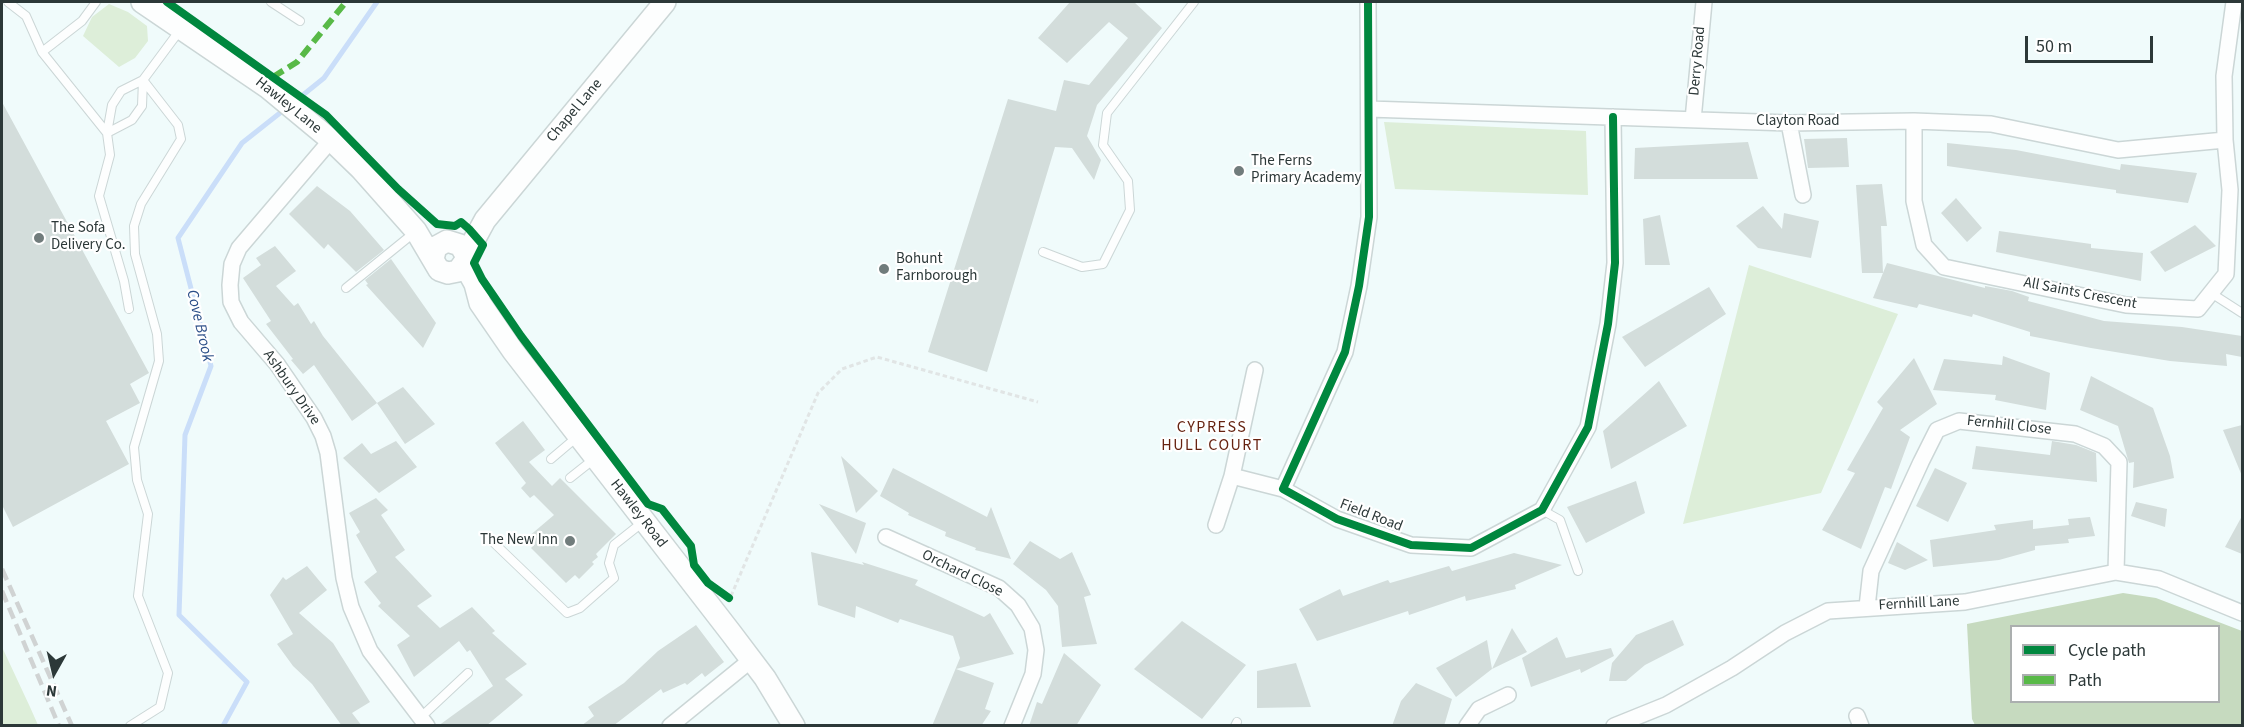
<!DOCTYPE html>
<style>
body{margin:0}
#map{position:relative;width:2244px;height:727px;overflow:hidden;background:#f0fbfb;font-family:"Source Sans 3",sans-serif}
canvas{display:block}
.frame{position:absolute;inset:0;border:3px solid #2c3838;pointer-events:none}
.legend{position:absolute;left:2010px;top:625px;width:210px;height:78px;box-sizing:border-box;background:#fff;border:2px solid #abafaf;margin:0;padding:8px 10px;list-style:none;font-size:18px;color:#2c3838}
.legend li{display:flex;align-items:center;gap:12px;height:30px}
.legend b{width:30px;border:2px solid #abafaf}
.north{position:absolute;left:24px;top:643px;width:60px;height:60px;-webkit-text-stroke:4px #fff;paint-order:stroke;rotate:188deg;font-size:16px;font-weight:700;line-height:24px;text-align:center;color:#2c3838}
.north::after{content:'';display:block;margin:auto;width:21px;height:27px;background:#2c3838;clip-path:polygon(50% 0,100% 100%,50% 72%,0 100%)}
.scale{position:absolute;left:2025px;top:36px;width:128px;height:27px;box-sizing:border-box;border:3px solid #2c3838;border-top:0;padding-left:8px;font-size:18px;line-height:21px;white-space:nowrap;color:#2c3838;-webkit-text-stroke:4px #fff;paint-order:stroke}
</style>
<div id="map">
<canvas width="2244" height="727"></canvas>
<div class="frame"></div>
<ul class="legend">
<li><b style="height:8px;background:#00873e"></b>Cycle path</li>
<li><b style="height:8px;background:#58b947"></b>Path</li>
</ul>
<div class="north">N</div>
<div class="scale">50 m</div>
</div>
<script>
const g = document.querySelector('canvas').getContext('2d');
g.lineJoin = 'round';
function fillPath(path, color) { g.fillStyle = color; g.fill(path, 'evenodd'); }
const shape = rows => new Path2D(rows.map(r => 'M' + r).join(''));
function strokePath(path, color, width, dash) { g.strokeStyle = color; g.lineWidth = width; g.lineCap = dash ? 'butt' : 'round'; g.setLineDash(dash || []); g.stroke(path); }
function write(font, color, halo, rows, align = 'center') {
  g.font = font + ' "Source Sans 3",sans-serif'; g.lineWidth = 4.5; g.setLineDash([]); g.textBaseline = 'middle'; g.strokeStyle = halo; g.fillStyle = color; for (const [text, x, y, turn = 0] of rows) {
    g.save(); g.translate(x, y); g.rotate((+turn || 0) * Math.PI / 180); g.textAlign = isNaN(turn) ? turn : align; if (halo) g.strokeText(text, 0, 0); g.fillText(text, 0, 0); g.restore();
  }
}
fillPath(shape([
 [109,4,128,12,147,26,148,41,135,58,119,67,83,36,92,17],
 [1384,122,1586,131,1588,195,1395,189],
 [1749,265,1898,314,1821,493,1683,524],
 [2,647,30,707,38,725,2,725]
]), '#ddeed9');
fillPath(shape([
 [2123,593,2156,598,2242,631,2242,725,1975,725,1972,719,1967,624],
 [2012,626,2218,626,2218,702,2012,702]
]), '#c6dabf');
strokePath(shape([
 [293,103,324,78,377,2],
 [223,726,247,682,179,615,185,435,211,366,178,238,242,143,285,109]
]), '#cadef9', 5);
fillPath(shape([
 [1070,2,1134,2,1162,28,1097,105,1087,136,1101,160,1094,180,1072,148,1055,147,987,372,928,352,1008,99,1056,111,1064,80,1089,85,1128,38,1109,22,1067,63,1038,38],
 [2,102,149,373,130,384,140,403,106,421,129,464,13,527,2,505],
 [1847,138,1849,167,1808,168,1804,139],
 [1748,142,1758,179,1634,179,1635,148],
 [1947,143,2016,150,2120,170,2121,164,2197,173,2188,203,2116,193,2116,190,1947,166],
 [1882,184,1887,226,1881,226,1883,273,1862,273,1856,185],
 [317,186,350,211,384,250,356,272,328,244,324,249,289,214],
 [1956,198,1982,228,1967,242,1941,213],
 [1763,206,1782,229,1784,213,1819,221,1811,258,1758,248,1736,226],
 [1660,215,1670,265,1645,265,1643,219],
 [2195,225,2216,246,2165,272,2150,252],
 [1999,231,2091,244,2091,248,2143,253,2141,281,1996,252],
 [275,246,296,271,276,286,294,306,298,303,311,324,314,321,323,336,377,403,352,421,314,365,303,374,291,360,293,359,266,324,271,321,243,278,261,265,256,258],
 [391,259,436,323,423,348,366,285,368,284,365,280],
 [1887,263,1985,288,1985,286,2012,291,2029,297,2028,301,2104,321,2182,327,2242,336,2242,357,2226,354,2227,366,2170,361,2091,348,2030,336,2030,332,1973,314,1972,317,1919,304,1917,308,1873,298],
 [1709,287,1726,314,1645,367,1622,337],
 [2003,356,2050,373,2046,410,1995,400,1996,395,1933,390,1944,359,2002,365],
 [1914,358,1937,404,1900,430,1910,437,1891,489,1885,487,1861,549,1822,530,1855,473,1847,470,1883,408,1877,402],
 [2091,376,2153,408,2170,456,2174,478,2133,488,2134,462,2129,463,2118,426,2080,410],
 [1659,381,1687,426,1611,469,1603,431],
 [403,387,435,424,405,444,377,403],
 [523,421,545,450,529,462,552,486,560,478,616,534,596,554,598,557,592,562,594,564,579,579,575,575,566,583,531,548,535,544,528,537,554,515,534,495,530,498,521,488,526,483,495,443],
 [2242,425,2242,476,2223,430],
 [396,441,417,467,379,493,343,458,362,443,371,454],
 [2052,441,2076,445,2096,453,2097,482,1972,469,1976,446,2050,455],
 [841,456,878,491,856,513],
 [893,468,987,517,991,507,1011,559,975,550,976,548,945,536,946,532,908,515,909,513,880,496],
 [1935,468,1967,483,1948,522,1916,506],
 [1636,481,1645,513,1586,543,1567,507],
 [376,498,388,510,381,515,405,550,395,557,432,596,417,606,440,628,472,607,495,631,492,633,527,664,505,679,523,695,486,726,438,726,493,686,470,650,467,652,459,641,414,677,397,645,410,636,378,606,381,603,364,582,377,572,356,535,360,532,349,513],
 [2136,502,2167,509,2165,527,2131,516],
 [819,504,866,523,856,554],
 [2242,516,2242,554,2225,547],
 [2090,517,2095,536,2068,539,2069,543,2035,546,2035,550,1999,560,1933,567,1930,540,1996,530,1994,525,2033,520,2033,529,2069,525,2068,519],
 [1030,541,1060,559,1072,552,1091,595,1084,597,1097,644,1062,647,1058,606,1046,590,1013,564],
 [1897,542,1928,560,1905,570,1888,563],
 [811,552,864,565,862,562,918,580,915,585,984,617,990,613,1014,654,956,669,994,683,985,709,991,711,981,726,932,726,960,658,953,636,900,619,898,623,856,606,855,618,818,605],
 [1514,553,1562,565,1515,585,1516,589,1466,601,1465,596,1409,615,1408,611,1317,641,1299,609,1340,589,1343,596,1388,580,1390,583,1449,566,1452,571],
 [307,566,327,590,299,613,333,643,370,702,352,713,362,726,342,726,312,684,293,666,277,644,293,634,270,595,283,577,286,580],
 [1673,620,1684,645,1645,665,1626,681,1609,681,1612,663,1636,635],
 [1182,621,1246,665,1202,719,1134,669],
 [696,625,724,662,705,677,702,673,687,685,685,683,663,693,661,689,613,726,581,726,594,716,588,707,624,683,658,651],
 [1512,628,1527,652,1492,669],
 [1557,637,1566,658,1611,648,1614,656,1581,673,1580,669,1531,687,1522,658],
 [1487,640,1492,669,1456,697,1436,668],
 [1064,653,1101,685,1076,726,1029,726,1037,702,1042,704],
 [1296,663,1311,707,1257,708,1257,671],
 [1416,683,1452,699,1444,726,1392,726,1401,701]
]), '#d3dddb');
const lane = shape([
 [8,2,26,16,42,52,107,133],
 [271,2,300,21],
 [42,52,82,21,96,2],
 [107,133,132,120,142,106,143,80,180,30],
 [1043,252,1082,267,1103,264,1130,210,1128,181,1103,145,1107,113,1194,2],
 [346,288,415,232],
 [2211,293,2242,313],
 [129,309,124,281,99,196,110,155,107,133,112,105,121,91,143,80],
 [551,459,577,437],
 [570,478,594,459],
 [1542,510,1560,520,1578,571],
 [493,542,567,613,580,608,614,578,609,563,614,545,643,522],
 [421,717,468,673],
 [130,726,160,707,168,673,138,596,148,514,137,480,134,447,159,361,157,334,135,254,134,226,141,204,181,139,178,125,143,80],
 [1235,726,1237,722]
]);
const street = shape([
 [1368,2,1369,217,1359,286,1345,352,1283,489,1337,519,1411,545,1471,548,1542,510,1588,427,1608,324,1615,263,1613,117],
 [1369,109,1789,123,1914,121,1991,124,2118,150,2225,140],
 [1693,120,1704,2],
 [1914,121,1914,201,1924,245,1944,267,2126,305,2198,309,2226,274,2230,190,2225,140,2224,76,2234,2],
 [1789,123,1803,195],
 [331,140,239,248,232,264,230,285,231,302,241,322,277,364,314,418,323,436,328,453,344,578,351,607,370,651,427,726],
 [1232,476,1283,489],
 [1216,525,1232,476,1255,370],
 [886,537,999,588,1018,605,1032,628,1036,650,1033,674,1012,726],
 [1867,607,1871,571,1921,462,1937,430,1959,421,2075,434,2104,446,2119,462,2116,572],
 [1857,716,1861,726],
 [670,726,751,660],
 [1467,726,1479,709,1508,695],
 [1614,726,1666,705,1732,668,1785,633,1828,611,1965,602,2116,572,2159,579,2242,613]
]);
const secondary = shape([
 [142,2,267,87,331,140,361,169,416,231,439,270,448,273,458,271,466,260,466,255,460,245,447,241,436,247,433,259],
 [466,255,485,220,665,2],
 [464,264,475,284,480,303,513,351,731,633,765,678,794,726]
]);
strokePath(lane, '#cbd6d6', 10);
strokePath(street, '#cbd6d6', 18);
strokePath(secondary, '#cbd6d6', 24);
strokePath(shape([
 [731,596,818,393,842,369,877,357,1038,402]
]), '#e1e5e5', 3, [4.5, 3]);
strokePath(lane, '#fdfefe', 8);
strokePath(street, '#fdfefe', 15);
strokePath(secondary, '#fdfefe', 21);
strokePath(shape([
 [2,569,72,726],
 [2,591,59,726]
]), '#d0d3d3', 4.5, [12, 6]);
strokePath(shape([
 [273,77,297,62,346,2]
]), '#58b947', 6, [12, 6]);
strokePath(shape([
 [167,2,326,115,398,189,437,224,455,226,461,222,469,229,483,245,474,263,482,279,521,336,648,504,662,509,691,546,694,565,708,583,729,598],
 [1368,2,1369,217,1359,286,1345,352,1283,489,1337,519,1411,545,1471,548,1542,510,1588,427,1608,324,1615,263,1613,117]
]), '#00873e', 8);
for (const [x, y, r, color] of [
 [1239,171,6,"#717c7c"],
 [39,238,6,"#717c7c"],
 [884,269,6,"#717c7c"],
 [570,541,6,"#717c7c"]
]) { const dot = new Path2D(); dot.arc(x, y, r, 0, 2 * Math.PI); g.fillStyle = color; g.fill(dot); strokePath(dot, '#fff', 2); }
write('15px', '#2c3838', '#fff', [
 ["Derry Road",1698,61,-85],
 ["Hawley Lane",288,106,39],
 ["Chapel Lane",575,111,-50],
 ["Clayton Road",1798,122],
 ["All Saints Crescent",2080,294,11],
 ["Ashbury Drive",291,388,55],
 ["Fernhill Close",2009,426,6],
 ["Hawley Road",638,514,52],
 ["Field Road",1371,516,21],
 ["Orchard Close",962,574,26],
 ["Fernhill Lane",1919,604,-3]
]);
write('15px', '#2c3838', '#fff', [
 ["The Ferns",1251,162],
 ["Primary Academy",1251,179],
 ["The Sofa",51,229],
 ["Delivery Co.",51,246],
 ["Bohunt",896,260],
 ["Farnborough",896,277],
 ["The New Inn",558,541,"right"]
], 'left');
write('italic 16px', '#2a4d87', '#fff', [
 ["Cove Brook",199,326,77]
]);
g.letterSpacing = '1.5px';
write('16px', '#662311', '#fff', [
 ["CYPRESS",1212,428],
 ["HULL COURT",1212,446]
]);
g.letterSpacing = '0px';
</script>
